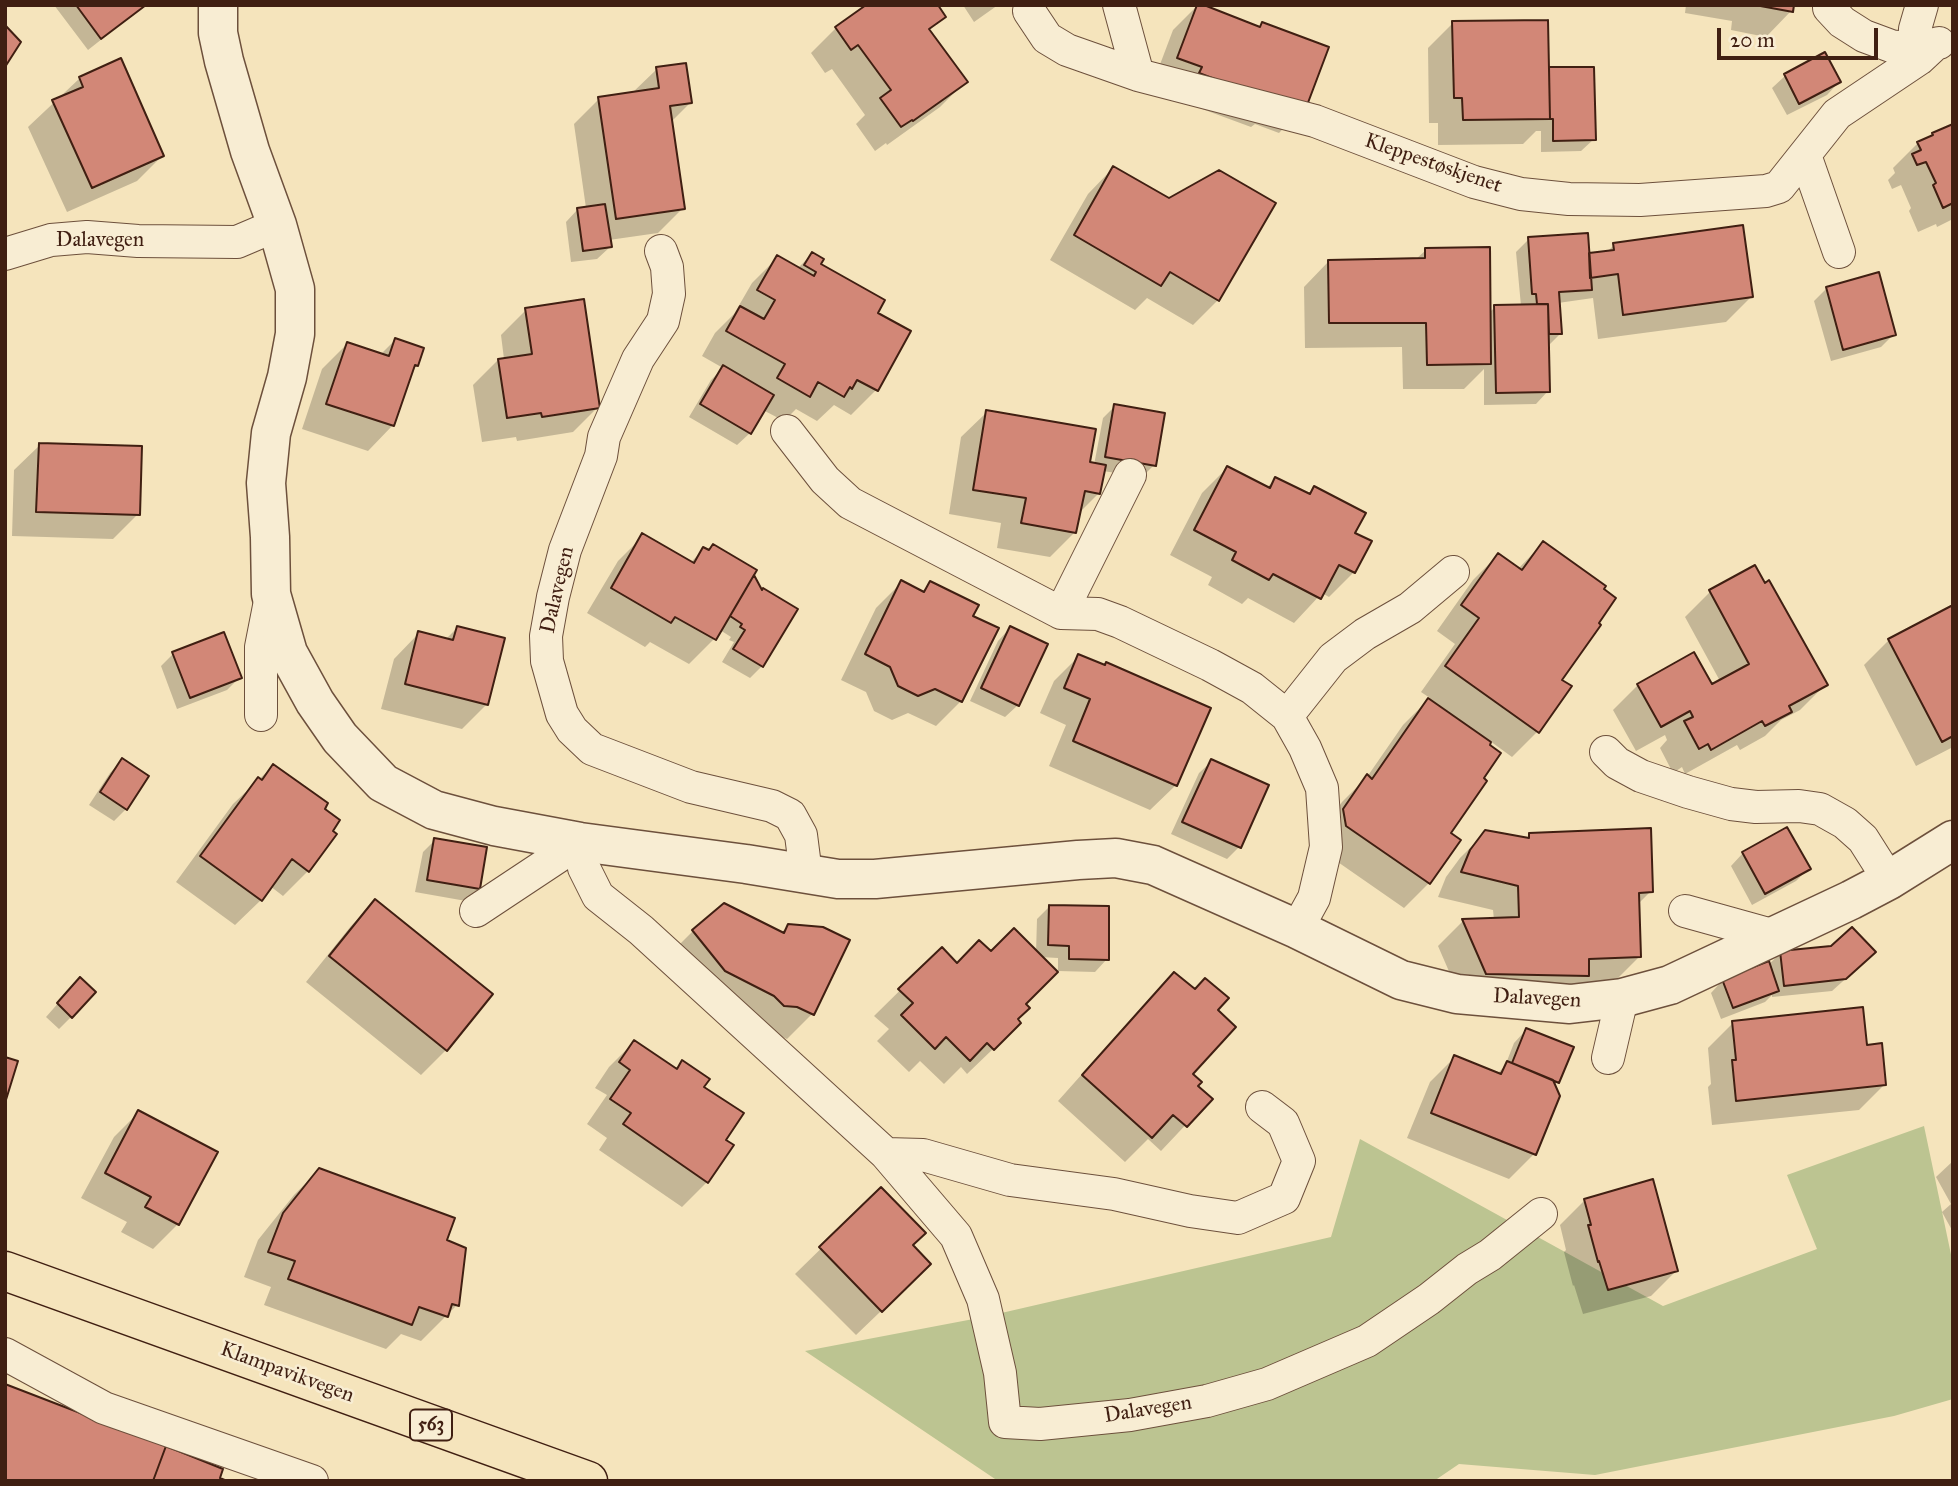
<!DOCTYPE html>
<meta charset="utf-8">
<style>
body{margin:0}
#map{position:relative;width:1958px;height:1486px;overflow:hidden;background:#f5e4bc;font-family:"IM FELL Great Primer",serif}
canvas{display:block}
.frame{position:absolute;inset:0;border:7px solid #401f12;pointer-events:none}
.scale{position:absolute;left:1717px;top:28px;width:161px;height:32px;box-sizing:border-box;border:4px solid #401f12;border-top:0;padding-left:9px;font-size:21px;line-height:24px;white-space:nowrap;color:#401f12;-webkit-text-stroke:5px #f8edd3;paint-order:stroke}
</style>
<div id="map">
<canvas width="1958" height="1486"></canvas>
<div class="frame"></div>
<div class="scale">20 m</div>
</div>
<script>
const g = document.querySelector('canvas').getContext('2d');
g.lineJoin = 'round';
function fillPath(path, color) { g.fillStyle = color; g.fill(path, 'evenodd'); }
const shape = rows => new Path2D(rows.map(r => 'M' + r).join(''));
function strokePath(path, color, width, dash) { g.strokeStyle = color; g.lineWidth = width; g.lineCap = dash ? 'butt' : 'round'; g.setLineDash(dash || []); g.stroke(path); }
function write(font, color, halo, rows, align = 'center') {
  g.font = font + ' "IM FELL Great Primer",serif'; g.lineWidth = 5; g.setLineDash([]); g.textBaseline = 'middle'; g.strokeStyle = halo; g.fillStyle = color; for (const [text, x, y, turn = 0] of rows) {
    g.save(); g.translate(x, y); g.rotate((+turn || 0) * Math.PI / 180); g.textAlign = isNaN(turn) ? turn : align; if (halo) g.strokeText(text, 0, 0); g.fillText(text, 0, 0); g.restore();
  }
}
fillPath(shape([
 [1924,1126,1953,1264,1953,1399,1894,1416,1595,1475,1459,1464,1434,1481,998,1481,805,1351,984,1317,1331,1237,1360,1139,1663,1306,1817,1249,1787,1175]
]), '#bcc491');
fillPath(shape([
 [54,5,145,5,88,50],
 [963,5,998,5,974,22],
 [1198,5,1258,28,1262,24,1304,107,1279,133,1255,124,1251,127,1175,99,1153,83,1173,30],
 [1686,5,1792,5,1791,11,1766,37,1731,30,1732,21,1685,13],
 [943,16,929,31,965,82,940,107,887,145,886,143,875,151,856,124,865,115,832,69,825,73,811,53,836,28],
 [1453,23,1547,72,1550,69,1594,139,1581,151,1541,152,1541,131,1536,131,1523,144,1438,145,1438,123,1429,123,1428,48],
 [1825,55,1839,82,1827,95,1787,115,1772,88,1785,76],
 [657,69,690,103,671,122,683,208,658,233,609,240,610,247,597,259,571,262,566,222,578,209,586,208,574,124,599,99,631,94],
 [80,78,162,156,137,181,67,212,28,127],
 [1953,125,1953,219,1937,227,1936,224,1918,232,1909,211,1911,208,1901,185,1892,189,1888,180,1895,173,1893,168,1918,143,1928,138,1933,134],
 [1113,168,1218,300,1193,325,1147,298,1135,310,1050,260,1088,194],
 [1529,239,1588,255,1606,253,1614,245,1751,297,1726,322,1598,339,1593,298,1558,303,1561,333,1547,347,1548,391,1536,404,1484,405,1484,369,1464,389,1403,389,1402,347,1305,348,1304,287,1329,261,1415,260,1426,250,1489,313,1495,307,1521,306,1516,252],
 [812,254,819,265,876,313,876,390,851,415,834,405,817,421,796,409,784,421,763,410,750,433,737,445,689,417,711,380,723,368,702,356,715,333,734,314,752,283,777,258,797,269],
 [1827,288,1894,334,1881,347,1831,361,1814,301],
 [526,310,598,407,573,432,517,441,516,437,482,442,473,385,498,360,504,359,501,335],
 [395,340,417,365,411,371,393,425,368,451,302,429,322,369,347,344,380,355],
 [1115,406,1154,465,1142,477,1103,471,1099,493,1079,513,1075,532,1050,557,997,548,1001,523,949,514,961,437,987,412,1088,464,1094,465,1103,418],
 [40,445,138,514,113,539,12,536,14,470],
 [1227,468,1266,488,1276,479,1307,495,1314,488,1353,534,1354,572,1329,597,1322,593,1294,623,1248,598,1242,604,1208,585,1212,577,1170,555,1202,493],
 [643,536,690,563,704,549,708,551,713,546,752,575,762,666,750,678,722,662,734,642,729,640,731,637,720,630,714,639,689,664,650,642,645,647,587,613,618,561],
 [1543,543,1560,680,1570,687,1537,732,1512,757,1490,741,1448,833,1429,883,1404,908,1322,851,1319,836,1342,802,1367,777,1403,725,1430,698,1421,692,1455,644,1437,631,1473,580,1498,555,1518,569],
 [901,583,921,593,930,583,971,617,961,701,936,726,908,713,892,720,874,711,866,692,841,680,876,608],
 [1710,592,1825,685,1800,710,1781,720,1765,736,1740,750,1737,745,1685,774,1682,767,1673,773,1660,748,1667,740,1665,735,1636,751,1613,710,1638,685,1711,686,1720,681,1685,617],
 [1953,612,1953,747,1916,766,1864,665,1889,640],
 [457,628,487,704,462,729,381,709,394,659,419,633,445,640],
 [1010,628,1018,705,1005,717,970,701,998,641],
 [173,654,240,677,227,690,177,709,161,666],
 [1079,656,1176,785,1150,810,1049,766,1066,725,1040,713,1054,681],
 [122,760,126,809,114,821,89,805,110,773],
 [1212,761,1239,847,1227,859,1171,834,1199,773],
 [273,766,308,871,283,896,270,886,261,900,235,925,176,882,233,804],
 [1486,832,1526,839,1530,835,1651,891,1637,905,1639,957,1614,982,1580,983,1562,1001,1461,999,1438,946,1463,921,1494,920,1493,910,1438,897,1446,877,1460,858],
 [435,840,478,889,466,901,415,892,423,852],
 [1743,853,1808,869,1796,881,1752,905,1731,866],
 [376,901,446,1050,421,1075,306,982,351,926],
 [1049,907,1107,959,1095,972,1058,971,1058,958,1040,957,1024,1004,994,1048,967,1074,961,1067,944,1084,920,1061,909,1072,877,1041,889,1029,874,1016,942,949,957,965,991,954,1036,953,1037,919],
 [789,925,812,1014,787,1039,771,1032,668,956,693,931,781,933],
 [1781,953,1861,965,1832,991,1772,997,1772,995,1765,1002,1721,1019,1711,993,1723,980,1768,965],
 [1174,974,1215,1010,1191,1075,1196,1086,1210,1099,1161,1151,1148,1139,1125,1162,1058,1101,1149,999],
 [68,992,71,1017,59,1029,46,1017],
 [1733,1023,1865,1047,1884,1085,1859,1110,1712,1125,1708,1087,1711,1084,1708,1048],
 [1526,1030,1557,1082,1554,1085,1534,1154,1509,1179,1407,1138,1430,1082,1455,1057,1497,1074,1505,1066,1514,1043],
 [634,1042,675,1070,683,1063,723,1140,707,1182,682,1207,599,1150,607,1138,587,1124,607,1095,595,1088,609,1067],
 [139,1112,178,1224,153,1249,121,1232,127,1222,81,1198,114,1137],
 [1953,1161,1953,1232,1942,1212,1951,1204,1936,1177],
 [319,1170,445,1241,457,1305,421,1341,401,1334,386,1349,264,1305,271,1287,244,1277,258,1240,294,1195],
 [881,1190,911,1246,904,1289,856,1335,795,1274],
 [1585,1200,1676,1271,1651,1296,1583,1314,1574,1285,1573,1286,1564,1252,1566,1250,1560,1225]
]), '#0003');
const building = shape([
 [76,5,146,5,101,39,76,5],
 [866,5,938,5,946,17,929,29,968,82,913,121,912,120,901,127,880,98,891,90,858,45,851,50,835,27,866,5],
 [1197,5,1204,5,1260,27,1262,22,1329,47,1306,108,1278,103,1199,73,1202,67,1177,58,1197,5],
 [1755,5,1794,5,1793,12,1755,5],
 [1548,20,1550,119,1463,120,1462,98,1454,98,1452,21,1548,20],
 [5,25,21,42,5,67,5,25],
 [1825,52,1841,82,1799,104,1784,74,1825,52],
 [121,58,164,156,92,188,52,100,83,87,79,77,121,58],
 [686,63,692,103,670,106,685,209,616,219,598,97,659,88,656,67,686,63],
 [1549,67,1594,67,1596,140,1553,141,1553,119,1550,119,1549,67],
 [1953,124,1953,203,1943,208,1933,185,1936,183,1926,162,1917,165,1912,154,1921,150,1917,142,1933,135,1932,133,1953,124],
 [1113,166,1169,198,1219,170,1276,203,1219,301,1170,272,1161,286,1074,235,1113,166],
 [605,204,612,247,583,251,577,208,605,204],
 [1743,225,1753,297,1623,315,1618,274,1590,278,1589,253,1614,250,1613,243,1743,225],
 [1588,233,1592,290,1559,292,1562,334,1549,334,1548,304,1537,304,1536,294,1532,294,1528,237,1588,233],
 [1490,247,1491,364,1427,365,1426,323,1329,323,1328,260,1425,258,1425,248,1490,247],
 [812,252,824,259,821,264,885,300,878,313,911,331,878,391,857,380,852,389,850,387,844,397,818,382,810,397,777,378,785,364,726,331,740,306,764,319,775,300,757,290,777,255,814,276,816,272,804,265,812,252],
 [1879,272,1896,335,1843,350,1826,287,1879,272],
 [584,299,600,408,542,417,541,413,507,418,498,359,532,354,525,308,584,299],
 [1548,304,1550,392,1496,393,1494,305,1548,304],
 [395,338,424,348,418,366,415,365,394,426,326,404,347,342,389,356,395,338],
 [723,365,774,395,751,434,700,404,723,365],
 [1114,404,1165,413,1156,466,1105,457,1114,404],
 [986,410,1096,429,1090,462,1106,465,1100,494,1085,491,1076,533,1021,523,1026,498,973,490,986,410],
 [39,443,142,446,140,515,36,512,39,443],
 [1227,466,1270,488,1275,477,1310,494,1314,486,1366,513,1355,533,1372,541,1355,573,1339,565,1321,599,1273,574,1269,580,1232,560,1236,552,1194,530,1227,466],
 [642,533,694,563,703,547,709,550,713,544,757,570,716,640,675,617,671,623,611,588,642,533],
 [1543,541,1606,586,1604,589,1616,598,1599,623,1601,625,1562,680,1572,686,1539,733,1445,666,1479,618,1461,605,1498,553,1522,570,1543,541],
 [1755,565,1765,583,1769,580,1828,685,1789,706,1792,712,1765,726,1762,721,1711,750,1708,744,1699,749,1684,721,1693,717,1690,711,1661,727,1637,684,1694,652,1712,684,1749,664,1709,590,1755,565],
 [754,575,762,590,763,588,798,609,763,667,733,649,745,630,740,627,742,624,730,616,754,575],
 [901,580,924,592,930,581,979,605,973,616,999,628,962,702,935,689,918,696,898,686,890,667,865,654,901,580],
 [1951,606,1953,608,1953,736,1942,742,1888,639,1951,606],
 [457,626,505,638,488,705,405,684,418,631,453,640,457,626],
 [1010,626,1048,644,1019,706,981,688,1010,626],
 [224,632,242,678,190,698,172,652,224,632],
 [1078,654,1105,665,1106,662,1211,708,1177,786,1073,741,1090,699,1064,688,1078,654],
 [1428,698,1491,742,1490,745,1501,753,1484,778,1487,781,1451,833,1461,840,1430,884,1346,826,1343,809,1367,774,1372,779,1428,698],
 [122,758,149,776,127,810,100,792,122,758],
 [1211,759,1269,785,1241,848,1182,822,1211,759],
 [273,764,328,803,325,809,340,820,333,831,337,834,309,872,292,859,262,901,200,856,258,777,262,780,273,764],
 [1787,827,1811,869,1765,894,1742,852,1787,827],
 [1651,828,1653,892,1639,893,1641,957,1589,959,1589,976,1486,974,1462,919,1519,917,1518,886,1461,872,1470,850,1485,830,1529,838,1529,833,1651,828],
 [434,838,487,847,480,889,427,880,434,838],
 [375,899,493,994,447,1051,329,956,375,899],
 [724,903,784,933,788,924,823,927,850,940,814,1015,797,1007,784,1006,774,996,725,971,692,930,724,903],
 [1049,905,1109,906,1109,960,1069,959,1069,946,1048,945,1049,905],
 [1852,927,1876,952,1846,979,1784,986,1780,951,1831,946,1852,927],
 [1014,928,1058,972,1026,1004,1030,1008,1018,1019,1021,1023,994,1050,987,1043,970,1061,946,1037,935,1049,901,1015,913,1003,898,989,942,947,957,963,979,940,991,951,1014,928],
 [1769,961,1779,991,1733,1008,1722,979,1769,961],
 [1174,972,1195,989,1205,978,1229,998,1218,1010,1236,1027,1193,1074,1202,1082,1198,1086,1213,1099,1187,1127,1173,1115,1152,1138,1082,1075,1174,972],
 [80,977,96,992,72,1018,57,1003,80,977],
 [1863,1007,1867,1045,1882,1043,1886,1085,1736,1101,1732,1060,1736,1060,1732,1021,1863,1007],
 [1526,1028,1574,1047,1559,1083,1512,1063,1526,1028],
 [634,1040,677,1069,682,1060,710,1079,704,1087,744,1113,726,1140,734,1145,708,1183,623,1124,631,1113,610,1099,630,1070,619,1062,634,1040],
 [1454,1055,1501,1074,1507,1061,1553,1080,1560,1096,1536,1155,1431,1113,1454,1055],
 [5,1057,18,1061,5,1103,5,1057],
 [138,1110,218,1152,179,1225,145,1207,151,1197,105,1173,138,1110],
 [319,1168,455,1218,447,1240,466,1248,459,1306,452,1304,448,1317,419,1307,412,1325,288,1279,295,1261,268,1252,283,1213,319,1168],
 [1653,1179,1678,1271,1608,1290,1599,1261,1598,1262,1588,1225,1591,1225,1584,1199,1653,1179],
 [881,1187,926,1233,913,1245,931,1264,882,1312,819,1247,881,1187],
 [5,1384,166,1446,153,1481,5,1481,5,1384],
 [166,1446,223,1469,220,1478,227,1481,153,1481,166,1446]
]);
fillPath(building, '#d28777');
strokePath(building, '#401f12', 2);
const lane = shape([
 [1119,5,1138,75],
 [1829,8,1842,22,1864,36,1891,46,1914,49,1939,43],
 [1029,11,1047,38,1067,50,1138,75,1315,121,1474,182,1521,194,1569,199,1640,200,1766,191,1779,187,1837,114,1919,59,1934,45],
 [1914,49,1915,29,1922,5],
 [1805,155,1839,252],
 [661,251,667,267,669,294,663,321,638,359,604,437,601,456,565,550,553,597,546,636,547,661,562,714,572,730,592,749,691,787,772,806,790,815,801,835,806,874],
 [5,254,51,240,87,237,138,241,237,242,277,225],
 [787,431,825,480,850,503,1061,613,1098,614,1120,622,1210,665,1252,688,1287,716,1305,748,1322,788,1326,847,1314,898,1297,929],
 [1061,613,1130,475],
 [261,715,261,647,271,596],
 [1287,716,1333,658,1365,634,1410,608,1453,572],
 [1606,752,1617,763,1641,776,1688,792,1731,804,1756,807,1799,806,1820,809,1845,823,1863,839,1889,880],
 [476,911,580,842,584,868,598,896,641,930,886,1154,956,1236,983,1299,1000,1373,1005,1422,1040,1424,1130,1415,1207,1401,1267,1384,1367,1341,1429,1299,1467,1269,1490,1255,1541,1214],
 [1685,911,1775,936],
 [1608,1058,1622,998],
 [886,1154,923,1155,1010,1180,1114,1194,1190,1211,1238,1218,1284,1198,1299,1161,1283,1123,1262,1107],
 [5,1354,104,1408,312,1481]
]);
const street = shape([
 [218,5,218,33,224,61,250,151,277,225,295,289,295,334,287,377,271,433,266,483,270,537,271,594,288,653,315,702,340,738,383,783,434,810,494,826,580,842,746,864,838,879,875,879,1078,860,1116,858,1153,865,1297,929,1401,980,1457,994,1570,1004,1622,998,1670,985,1851,900,1889,880,1953,840]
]);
const primary = shape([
 [5,1271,588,1481]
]);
strokePath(lane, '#6d503c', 34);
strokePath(street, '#6d503c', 41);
strokePath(primary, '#401f12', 41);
strokePath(lane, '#f8edd3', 32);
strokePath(street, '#f8edd3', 38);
strokePath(primary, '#f5e4bc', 38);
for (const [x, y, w] of [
 [431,1425,42]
]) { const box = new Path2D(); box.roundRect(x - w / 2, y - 15.5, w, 31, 5); g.fillStyle = '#f8edd3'; g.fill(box); strokePath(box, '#401f12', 2); }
write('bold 19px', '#401f12', null, [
 ["563",431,1425]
]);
write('21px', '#401f12', '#f8edd3', [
 ["Kleppestøskjenet",1433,164,19],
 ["Dalavegen",100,241],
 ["Dalavegen",558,590,-77],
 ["Dalavegen",1537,999,3],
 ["Klampavikvegen",287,1373,20],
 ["Dalavegen",1148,1410,-9]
]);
</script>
